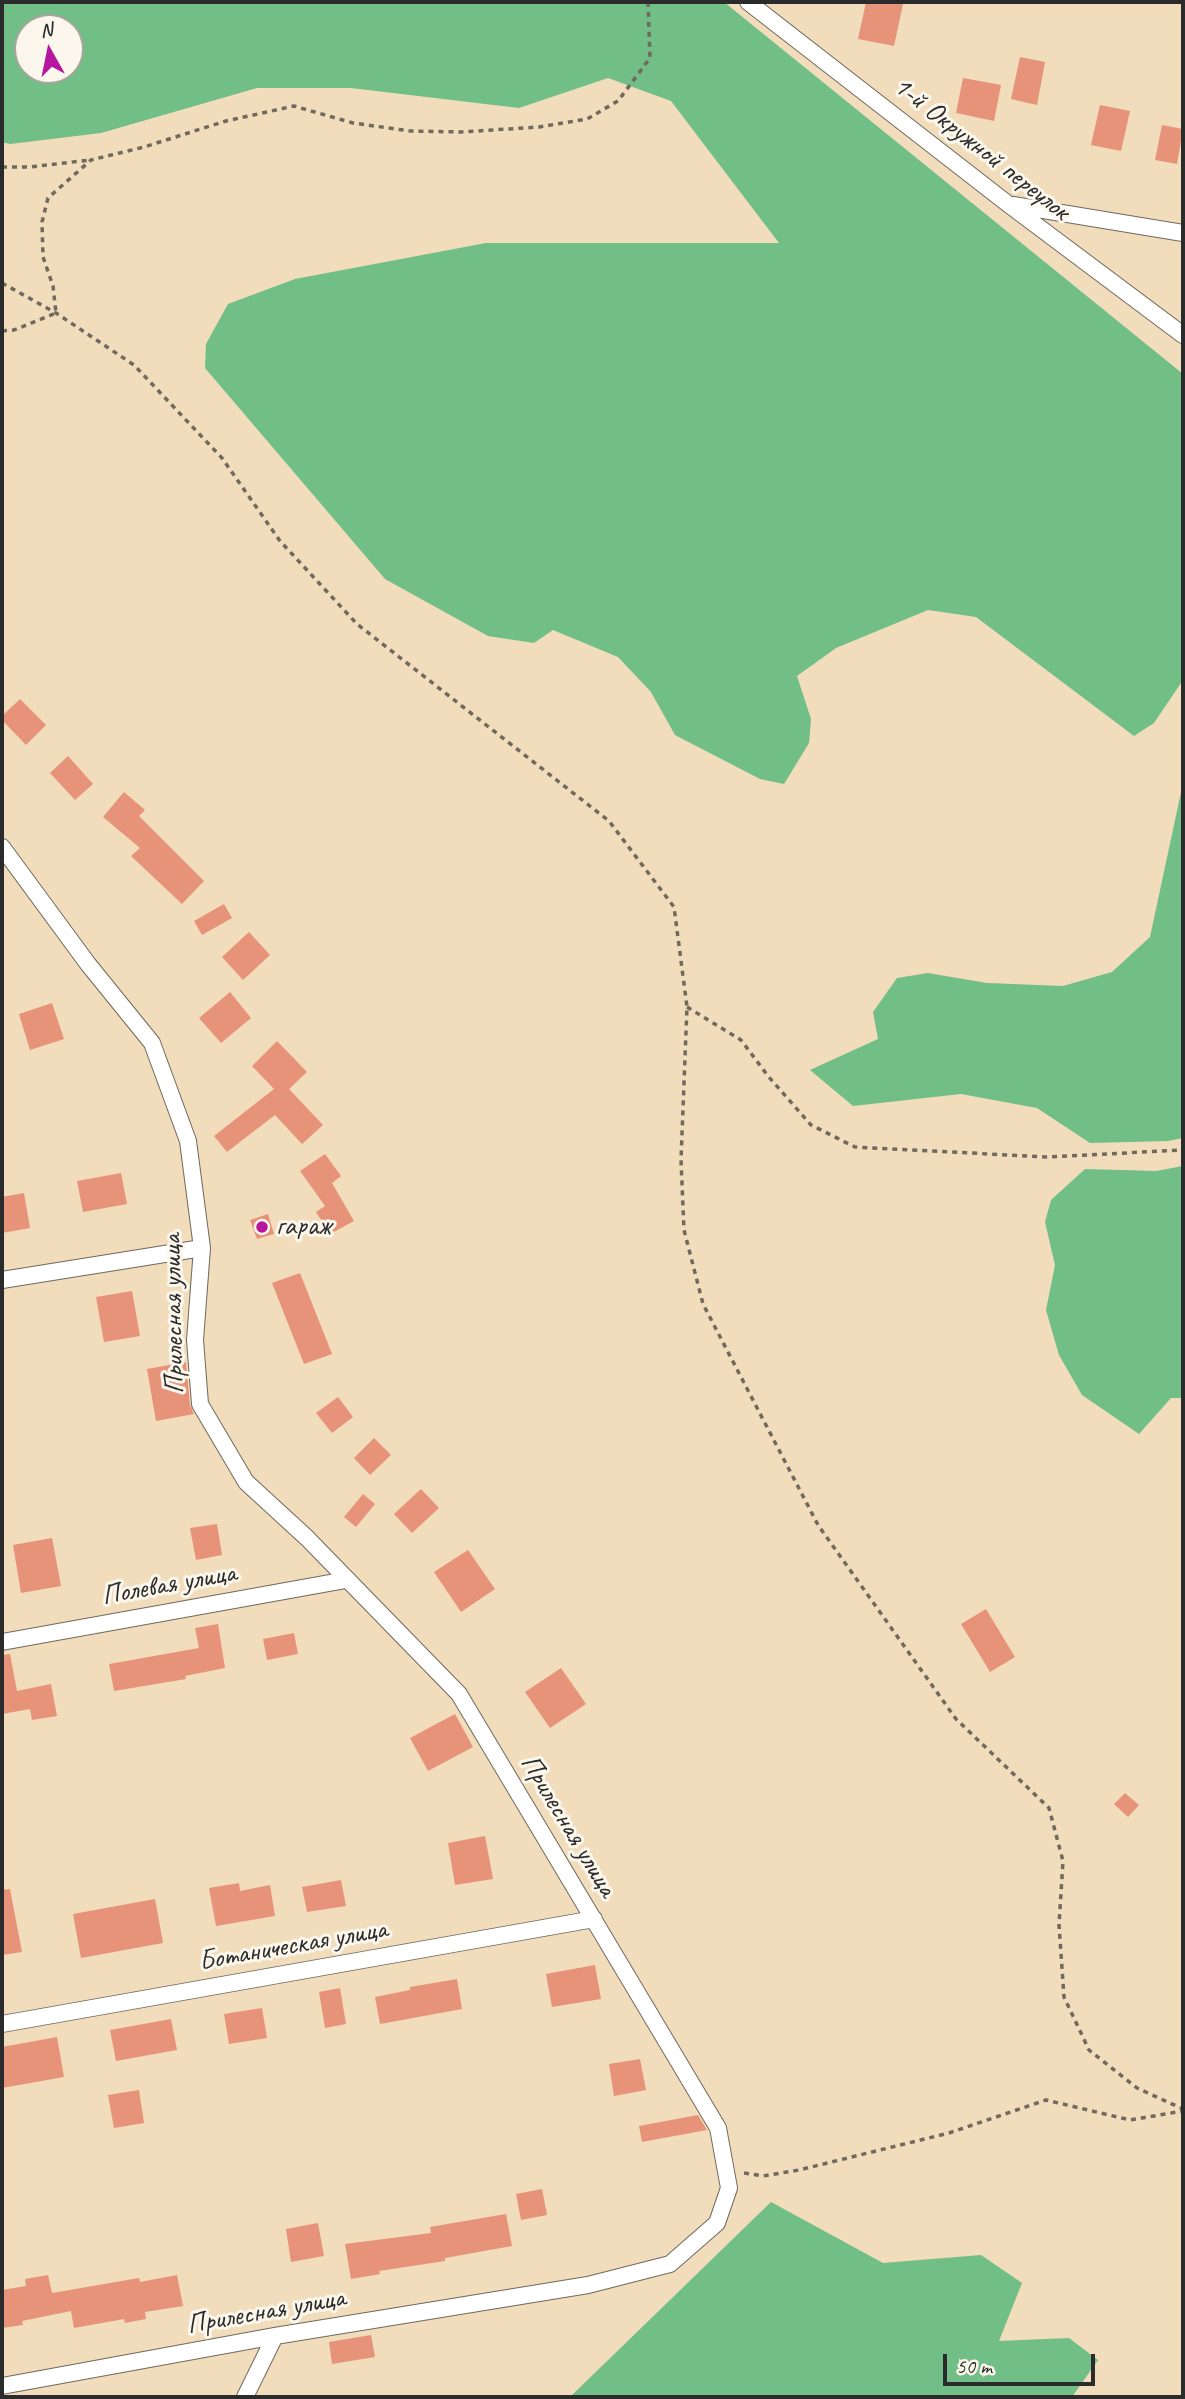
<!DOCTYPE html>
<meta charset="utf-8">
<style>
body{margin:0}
#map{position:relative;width:1185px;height:2399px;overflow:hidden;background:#f1dcbb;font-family:Caveat,sans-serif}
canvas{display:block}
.frame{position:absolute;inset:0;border:4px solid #2b2b2b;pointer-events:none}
.north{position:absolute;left:14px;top:14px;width:70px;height:70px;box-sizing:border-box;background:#fbf7ec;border:2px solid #a8a59f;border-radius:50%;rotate:351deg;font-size:19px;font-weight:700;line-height:28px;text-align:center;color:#2b2b2b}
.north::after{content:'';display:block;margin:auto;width:24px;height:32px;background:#b5179e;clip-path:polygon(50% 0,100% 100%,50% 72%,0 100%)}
.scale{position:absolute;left:943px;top:2354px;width:152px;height:32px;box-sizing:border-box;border:4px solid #2b2b2b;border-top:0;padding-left:9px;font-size:21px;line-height:24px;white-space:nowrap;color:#2b2b2b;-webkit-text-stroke:5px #fbf7ec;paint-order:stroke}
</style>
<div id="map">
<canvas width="1185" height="2399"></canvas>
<div class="frame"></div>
<div class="north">N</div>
<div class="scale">50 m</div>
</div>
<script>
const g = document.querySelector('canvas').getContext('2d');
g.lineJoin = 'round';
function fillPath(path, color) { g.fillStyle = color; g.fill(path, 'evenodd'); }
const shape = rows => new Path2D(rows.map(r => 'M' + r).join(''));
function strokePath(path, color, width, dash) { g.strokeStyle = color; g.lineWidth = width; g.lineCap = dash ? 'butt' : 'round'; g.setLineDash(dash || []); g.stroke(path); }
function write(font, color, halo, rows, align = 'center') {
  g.font = font + ' Caveat,sans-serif'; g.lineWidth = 6; g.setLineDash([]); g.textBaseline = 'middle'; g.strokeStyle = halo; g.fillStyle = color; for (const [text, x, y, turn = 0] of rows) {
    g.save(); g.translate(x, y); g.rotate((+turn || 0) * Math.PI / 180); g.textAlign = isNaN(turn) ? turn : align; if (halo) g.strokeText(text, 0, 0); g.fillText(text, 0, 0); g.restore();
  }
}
fillPath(shape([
 [2,2,724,2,1183,374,1183,680,1154,723,1134,736,976,617,928,610,836,648,797,676,811,719,809,743,784,784,760,779,675,735,651,692,618,657,553,630,534,643,488,636,385,579,205,368,206,344,228,304,295,279,486,243,779,243,671,101,608,78,519,108,351,88,257,88,101,133,10,144,2,142],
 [28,28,70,28,70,70,28,70],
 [1183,783,1183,1138,1168,1141,1090,1143,1037,1108,961,1094,853,1106,810,1070,878,1039,873,1012,897,978,928,973,987,983,1063,986,1112,972,1150,937],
 [1183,1166,1183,1398,1171,1398,1139,1434,1082,1395,1059,1355,1046,1310,1055,1265,1045,1222,1051,1200,1085,1169,1156,1171],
 [771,2202,883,2263,981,2255,1022,2283,999,2341,1069,2338,1098,2360,1072,2397,570,2397]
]), '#71be86');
fillPath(shape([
 [866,2,903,4,894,46,858,39],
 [1020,57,1045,62,1037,105,1011,99],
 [963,78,1001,85,994,121,956,113],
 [1100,105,1130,111,1121,151,1091,145],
 [1162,125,1183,129,1177,164,1155,160],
 [20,699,46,725,26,745,2,720,2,716],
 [68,756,93,784,75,800,50,773],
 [124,792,145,810,139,816,204,881,182,904,131,856,140,848,103,817],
 [224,904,232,918,202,935,194,921],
 [249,932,270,955,243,980,222,957],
 [230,992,251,1018,221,1043,199,1018],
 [52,1003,64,1039,30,1050,19,1014],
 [277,1041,307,1072,289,1089,323,1125,302,1144,275,1115,227,1152,214,1136,274,1089,252,1066],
 [325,1154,341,1176,332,1183,354,1221,330,1234,316,1212,325,1206,300,1171],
 [121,1173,127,1204,83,1212,77,1181],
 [24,1193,30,1228,2,1233,2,1197],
 [268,1214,274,1234,257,1239,250,1220],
 [300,1273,332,1354,304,1364,272,1283],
 [132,1291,140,1336,104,1342,96,1297],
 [186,1362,190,1405,194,1414,156,1421,147,1369],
 [338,1397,353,1417,332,1433,316,1413],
 [374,1438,391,1455,370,1475,354,1458],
 [421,1489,439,1508,412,1533,394,1514],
 [363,1494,375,1504,356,1527,344,1517],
 [217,1524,222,1555,196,1560,190,1528],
 [52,1538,61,1586,21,1593,13,1545],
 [468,1550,495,1589,461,1612,434,1572],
 [986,1609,1015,1657,990,1672,961,1624],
 [218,1624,225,1668,185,1676,186,1679,114,1691,109,1664,199,1648,195,1628],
 [294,1633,298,1654,267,1660,263,1639],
 [10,1654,17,1691,51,1684,57,1716,32,1720,30,1709,2,1714,2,1655],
 [561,1668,586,1704,550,1728,525,1692],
 [455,1714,473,1747,428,1771,410,1738],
 [1125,1793,1139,1805,1128,1817,1114,1804],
 [485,1836,493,1879,455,1885,448,1843],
 [341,1880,346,1906,307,1912,302,1887],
 [239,1883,240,1891,270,1885,275,1916,216,1926,209,1888],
 [10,1889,22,1952,2,1955,2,1890],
 [155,1899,163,1943,81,1958,73,1914],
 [595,1965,601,1999,552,2007,546,1974],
 [457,1979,462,2009,380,2024,375,1997,410,1990,410,1987],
 [340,1988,346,2024,325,2028,319,1992],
 [262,2008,267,2038,229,2044,224,2014],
 [171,2019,177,2050,116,2061,110,2030],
 [57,2037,64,2077,2,2088,2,2047],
 [640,2059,646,2090,614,2096,609,2064],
 [139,2090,144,2123,114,2128,108,2095],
 [698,2115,707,2130,642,2142,639,2126],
 [542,2189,547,2215,521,2220,516,2194],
 [506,2214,512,2246,445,2258,445,2261,379,2271,380,2274,351,2279,345,2244,431,2233,430,2227],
 [318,2223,324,2256,291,2262,286,2229],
 [48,2275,52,2293,139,2278,140,2282,177,2275,183,2306,145,2312,146,2319,125,2323,124,2319,74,2328,71,2311,22,2321,23,2325,2,2328,2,2290,26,2286,25,2279],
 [371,2335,375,2357,332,2364,329,2342]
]), '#e7937a');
const minor = shape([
 [748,2,1008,204,1183,335],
 [1013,205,1183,233],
 [2,847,88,964,152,1043,188,1141,202,1248,195,1340,200,1404,246,1482,307,1538,459,1694,718,2128,729,2188,717,2223,670,2264,588,2285,275,2336,2,2386],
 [2,1280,202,1248],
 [2,1642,346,1580],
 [2,2024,594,1919],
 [245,2397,275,2336]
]);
strokePath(minor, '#70695d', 18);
strokePath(shape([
 [2,167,30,167,90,160],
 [2,283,56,313,134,365,222,458,280,541,357,624,609,821,674,907,687,1007,681,1160,684,1230,703,1304,818,1525,956,1719,1049,1808,1063,1861,1059,1925,1064,1997,1089,2050,1137,2088,1183,2109],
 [2,331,14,330,56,313,53,286,43,257,42,222,48,198,91,160,144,147,226,121,294,106,353,123,410,131,461,132,539,127,587,119,618,101,650,58,648,2],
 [687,1007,741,1040,768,1076,811,1125,855,1147,1047,1157,1183,1150],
 [744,2173,763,2176,799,2170,949,2133,1046,2100,1130,2120,1183,2111]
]), '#70695d', 3.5, [5, 5]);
strokePath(minor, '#fff', 16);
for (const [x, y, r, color] of [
 [262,1227,7,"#b5179e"]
]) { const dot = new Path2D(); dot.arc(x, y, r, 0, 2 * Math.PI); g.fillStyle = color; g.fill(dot); strokePath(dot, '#fbf7ec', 2.5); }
write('28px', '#2b2b2b', '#fbf7ec', [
 ["1-й Окружной переулок",981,149,38],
 ["Прилесная улица",174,1314,-91],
 ["Полевая улица",169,1585,-10],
 ["Прилесная улица",568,1826,59],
 ["Ботаническая улица",293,1946,-10],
 ["Прилесная улица",266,2312,-10]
]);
write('28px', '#2b2b2b', '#fbf7ec', [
 ["гараж",276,1227]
], 'left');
</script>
